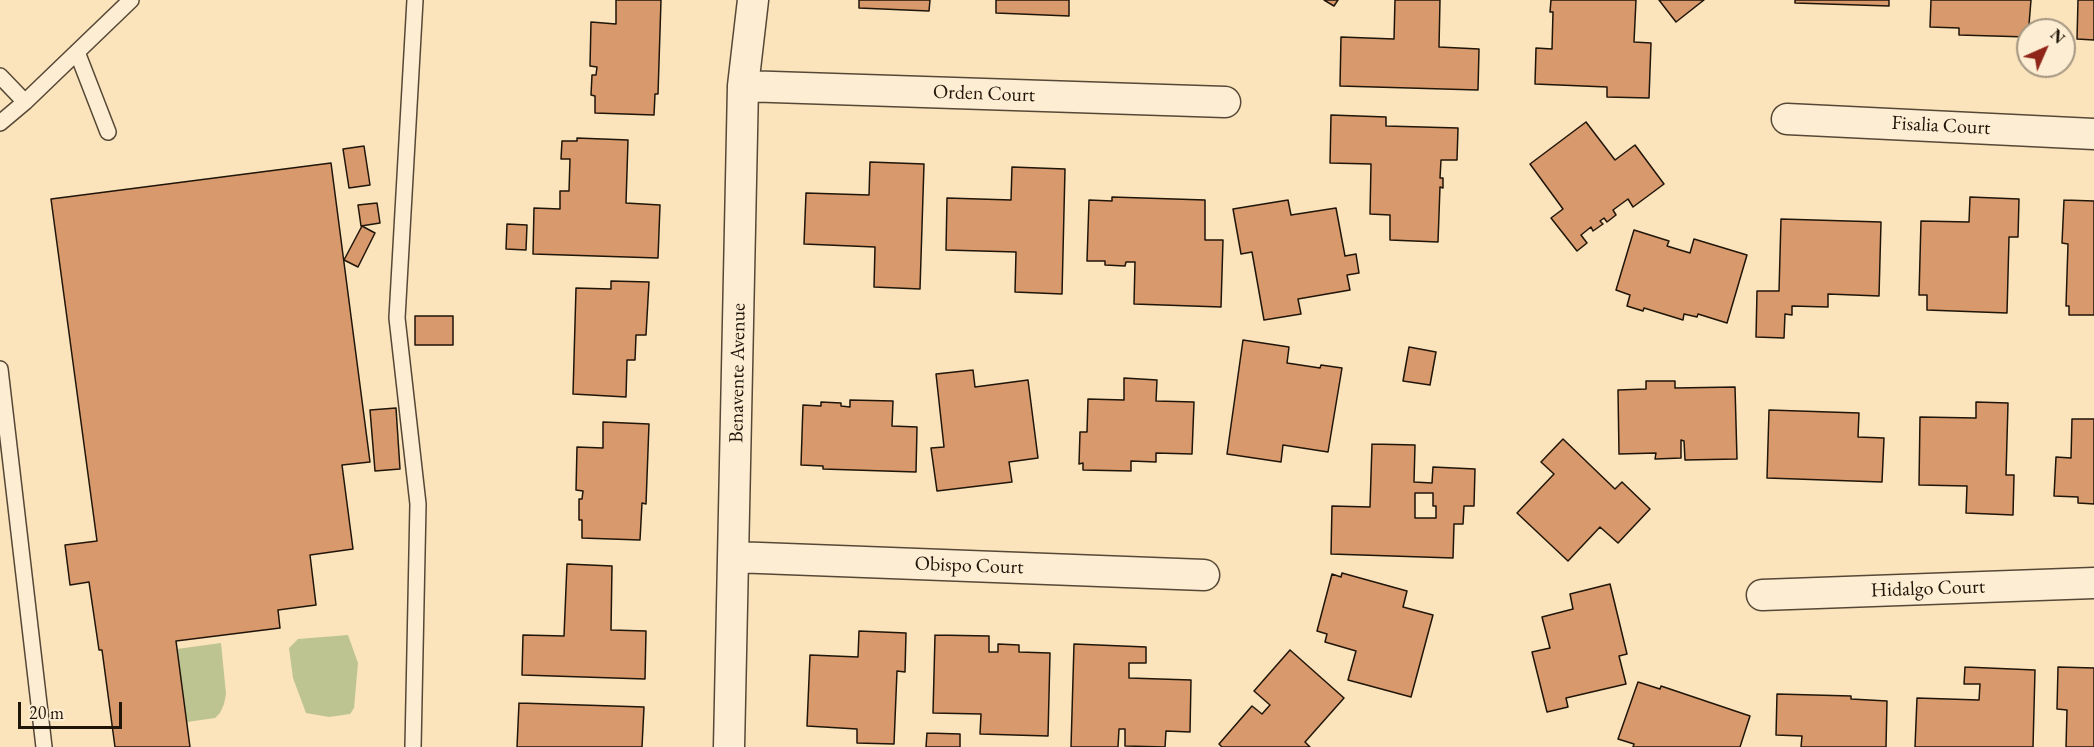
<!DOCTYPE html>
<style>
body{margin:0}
#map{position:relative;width:2094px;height:747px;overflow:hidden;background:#fbe3bb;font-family:"EB Garamond",serif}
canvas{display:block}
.north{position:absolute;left:2016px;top:18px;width:60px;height:60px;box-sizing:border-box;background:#fcedd3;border:2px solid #a49782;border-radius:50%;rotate:45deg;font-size:16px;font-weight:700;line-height:24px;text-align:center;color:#1f1509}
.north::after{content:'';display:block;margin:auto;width:21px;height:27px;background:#8f2418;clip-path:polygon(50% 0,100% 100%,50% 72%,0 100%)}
.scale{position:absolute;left:18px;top:702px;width:104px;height:27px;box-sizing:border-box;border:3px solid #1f1509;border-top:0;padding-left:8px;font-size:18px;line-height:21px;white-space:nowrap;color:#1f1509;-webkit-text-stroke:4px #fcedd3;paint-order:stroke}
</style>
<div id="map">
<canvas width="2094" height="747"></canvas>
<div class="north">N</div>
<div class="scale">20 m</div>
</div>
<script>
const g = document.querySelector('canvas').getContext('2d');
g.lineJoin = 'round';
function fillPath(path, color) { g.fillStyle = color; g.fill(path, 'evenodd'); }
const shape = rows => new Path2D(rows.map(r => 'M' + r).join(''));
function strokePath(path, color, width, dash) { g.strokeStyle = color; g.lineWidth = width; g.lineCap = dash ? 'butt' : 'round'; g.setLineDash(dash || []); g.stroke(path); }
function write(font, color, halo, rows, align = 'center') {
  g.font = font + ' "EB Garamond",serif'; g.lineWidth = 4.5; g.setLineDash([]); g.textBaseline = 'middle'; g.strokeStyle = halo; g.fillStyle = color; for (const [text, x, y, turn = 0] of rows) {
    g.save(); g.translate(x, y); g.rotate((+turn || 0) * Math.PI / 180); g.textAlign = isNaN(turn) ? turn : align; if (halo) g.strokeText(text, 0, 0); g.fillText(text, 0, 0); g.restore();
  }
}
fillPath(shape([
 [348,635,358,663,354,708,350,714,329,717,306,713,293,678,289,648,298,639],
 [221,643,226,694,224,704,220,713,215,718,187,722,177,649]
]), '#bdc491');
const building = shape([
 [616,0,661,0,658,94,655,94,654,115,595,113,595,96,591,95,592,75,596,75,597,67,590,66,591,22,616,24,616,0],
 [859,0,930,0,929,11,859,8,859,0],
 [996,0,1069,0,1069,16,996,13,996,0],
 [1324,0,1338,0,1334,6,1324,0],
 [1395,0,1440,0,1439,47,1479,49,1478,90,1340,86,1341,37,1394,39,1395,0],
 [1551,0,1636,0,1634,42,1651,43,1649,98,1607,97,1607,87,1535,84,1536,48,1552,49,1553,12,1550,12,1551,0],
 [1659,0,1704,0,1676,22,1659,0],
 [1795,0,1889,0,1889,6,1795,3,1795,0],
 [1931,0,2031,0,2028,37,1959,35,1959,28,1930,27,1931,0],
 [2078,0,2094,0,2094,40,2077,39,2078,0],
 [1331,115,1386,117,1386,126,1458,128,1457,160,1441,160,1440,178,1443,178,1443,188,1440,187,1438,242,1390,240,1390,215,1370,214,1371,164,1330,163,1331,115],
 [1586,122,1615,160,1635,145,1664,184,1633,207,1628,199,1613,210,1616,215,1607,222,1604,218,1600,221,1603,224,1593,231,1591,227,1581,235,1587,243,1577,251,1551,218,1563,209,1530,164,1586,122],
 [577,138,628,140,626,203,660,205,658,258,533,254,534,208,560,209,560,191,569,191,570,159,561,159,562,141,577,141,577,138],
 [364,146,370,185,349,188,343,149,364,146],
 [870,162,924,164,920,289,874,287,875,247,804,244,806,193,869,195,870,162],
 [331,163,370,462,342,465,353,549,310,555,316,605,278,610,280,628,176,641,190,747,115,747,102,650,99,650,89,582,70,585,65,545,97,541,51,199,331,163],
 [1012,167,1065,169,1062,294,1015,292,1016,252,946,250,947,198,1011,200,1012,167],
 [1112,197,1205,200,1205,240,1223,240,1221,307,1134,304,1135,262,1126,262,1125,266,1105,265,1105,261,1087,261,1089,200,1112,201,1112,197],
 [1970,197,2019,199,2018,237,2009,237,2007,313,1927,310,1927,295,1919,295,1921,221,1969,222,1970,197],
 [1288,200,1291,215,1336,208,1345,256,1356,254,1359,273,1347,275,1350,290,1298,299,1301,314,1264,320,1252,252,1241,254,1233,209,1288,200],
 [2064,200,2094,201,2094,315,2069,315,2069,306,2066,306,2068,244,2062,243,2064,200],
 [377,203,380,223,361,226,358,205,377,203],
 [1781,219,1881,222,1879,296,1828,294,1828,307,1792,306,1792,315,1785,314,1784,338,1756,337,1757,291,1779,291,1781,219],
 [507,224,527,225,526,250,506,249,507,224],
 [362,226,375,233,358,267,344,260,362,226],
 [1634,230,1669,241,1667,246,1690,253,1694,239,1747,255,1727,323,1698,314,1697,317,1684,314,1683,320,1644,308,1643,311,1627,306,1630,295,1616,290,1634,230],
 [611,281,649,282,646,335,636,335,635,360,627,360,626,397,573,394,576,288,611,289,611,281],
 [415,316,453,316,453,345,415,345,415,316],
 [1243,340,1289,347,1287,363,1320,368,1321,365,1342,368,1328,452,1283,445,1281,462,1227,454,1243,340],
 [1409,347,1436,352,1430,385,1403,381,1409,347],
 [973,370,975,387,1028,380,1038,458,1009,462,1012,482,937,491,931,448,944,447,936,374,973,370],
 [1124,378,1157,380,1156,401,1194,402,1192,454,1156,453,1156,462,1131,461,1131,471,1083,470,1083,463,1079,464,1080,432,1087,432,1088,399,1124,400,1124,378],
 [1646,381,1675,381,1675,388,1735,387,1737,459,1685,460,1684,441,1681,440,1681,458,1655,459,1656,453,1619,454,1618,390,1646,389,1646,381],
 [850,400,893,401,892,426,917,427,916,472,823,469,823,466,801,465,803,405,821,406,821,402,841,403,841,406,850,407,850,400],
 [1976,402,2008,403,2006,475,2014,475,2013,515,1966,513,1967,486,1919,485,1920,417,1976,418,1976,402],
 [396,408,400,469,375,471,370,410,396,408],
 [1769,410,1859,413,1858,437,1884,438,1882,482,1767,478,1769,410],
 [2072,419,2094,419,2094,504,2078,503,2078,497,2054,496,2056,457,2071,458,2072,419],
 [603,422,649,424,646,504,642,503,640,540,582,538,582,520,579,520,579,499,582,499,583,491,576,490,577,447,603,448,603,422],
 [1563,439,1615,489,1622,482,1650,509,1618,543,1600,527,1568,561,1517,513,1554,474,1541,462,1563,439],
 [1372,444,1415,445,1414,482,1432,483,1433,467,1475,469,1474,506,1464,506,1463,524,1454,524,1453,558,1331,554,1332,506,1370,507,1372,444],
 [1415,493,1433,493,1433,506,1436,506,1436,518,1415,518,1415,493],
 [567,564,612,566,611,630,646,631,645,679,522,675,523,635,564,636,567,564],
 [1342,573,1407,591,1403,607,1433,615,1411,697,1348,680,1356,651,1325,642,1327,634,1317,631,1332,574,1341,577,1342,573],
 [1610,584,1627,654,1619,656,1626,684,1566,698,1568,707,1547,712,1532,652,1550,648,1542,617,1573,609,1570,594,1610,584],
 [859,631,906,633,905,672,897,671,894,744,857,743,857,729,807,726,810,655,858,657,859,631],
 [935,635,989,636,989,652,998,652,998,644,1019,645,1019,652,1050,653,1048,736,980,734,981,714,933,713,935,635],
 [1074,644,1146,647,1146,663,1129,663,1129,678,1191,680,1190,732,1166,731,1165,747,1125,746,1125,729,1119,729,1118,747,1071,747,1074,644],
 [1290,650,1344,698,1305,742,1310,747,1222,747,1219,744,1252,706,1262,714,1270,705,1254,691,1290,650],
 [1965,667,2035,670,2033,747,1915,747,1917,698,1979,700,1980,684,1964,684,1965,667],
 [2058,667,2094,668,2094,747,2066,747,2067,710,2057,709,2058,667],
 [1638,682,1660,689,1661,686,1750,716,1740,747,1633,747,1634,744,1618,739,1638,682],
 [1777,694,1851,696,1851,699,1887,701,1886,747,1801,747,1802,736,1776,735,1777,694],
 [519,703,644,707,642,747,517,747,519,703],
 [927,733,960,734,960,747,926,747,927,733]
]);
fillPath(building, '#d8996c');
strokePath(building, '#1f1509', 1.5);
const lane = shape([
 [77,52,108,132],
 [0,76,25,102],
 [0,123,25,102,131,0],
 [0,369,44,747],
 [413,747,418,504,397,318,415,0]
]);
const street = shape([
 [743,86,1225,102],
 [1787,119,2094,134],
 [734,557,1204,575],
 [1762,595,2094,583],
 [729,747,743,86,753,0]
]);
strokePath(lane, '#564836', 18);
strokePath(street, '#564836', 33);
strokePath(lane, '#fcedd3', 15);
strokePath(street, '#fcedd3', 30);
write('20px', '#1f1509', '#fcedd3', [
 ["Orden Court",984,94,2],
 ["Fisalia Court",1941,126,3],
 ["Benavente Avenue",738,373,-89],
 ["Obispo Court",969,566,2],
 ["Hidalgo Court",1928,589,-2]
]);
</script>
